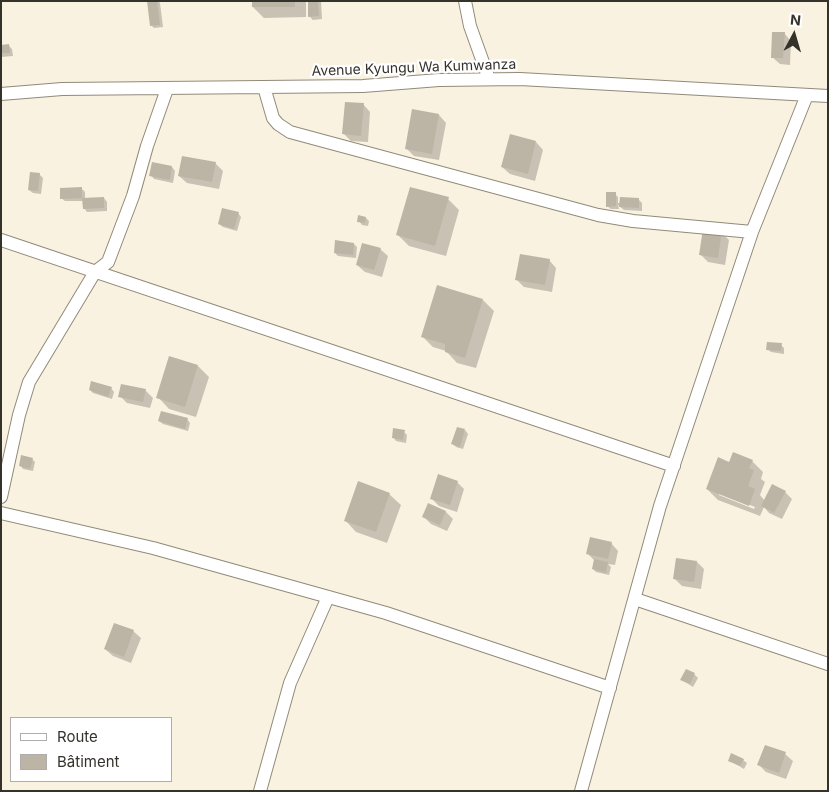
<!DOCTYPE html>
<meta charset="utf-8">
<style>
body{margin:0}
#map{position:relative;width:829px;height:792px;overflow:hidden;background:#faf2e1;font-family:Inter,sans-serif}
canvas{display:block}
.frame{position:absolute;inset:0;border:2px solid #35322c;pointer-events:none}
.legend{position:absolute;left:10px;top:717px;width:162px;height:65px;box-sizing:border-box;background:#fff;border:1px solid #aeadab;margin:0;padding:6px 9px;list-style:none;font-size:15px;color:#35322c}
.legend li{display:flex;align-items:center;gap:10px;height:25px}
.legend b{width:25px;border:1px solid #aeadab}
.north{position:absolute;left:769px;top:10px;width:50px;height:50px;-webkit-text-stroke:4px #fff;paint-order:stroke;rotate:6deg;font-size:14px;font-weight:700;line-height:20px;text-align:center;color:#35322c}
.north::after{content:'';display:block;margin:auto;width:18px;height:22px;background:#35322c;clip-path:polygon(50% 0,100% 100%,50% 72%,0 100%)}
</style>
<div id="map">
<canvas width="829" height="792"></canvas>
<div class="frame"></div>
<ul class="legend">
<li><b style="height:6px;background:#fff"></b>Route</li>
<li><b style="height:14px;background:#bcb4a4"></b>Bâtiment</li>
</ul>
<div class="north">N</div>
</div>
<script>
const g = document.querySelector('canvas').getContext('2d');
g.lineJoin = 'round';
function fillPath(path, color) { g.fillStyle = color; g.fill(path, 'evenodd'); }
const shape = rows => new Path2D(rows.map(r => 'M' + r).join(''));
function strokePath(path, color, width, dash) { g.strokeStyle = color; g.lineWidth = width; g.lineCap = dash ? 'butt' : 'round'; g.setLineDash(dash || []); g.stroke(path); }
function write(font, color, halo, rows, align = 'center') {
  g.font = font + ' Inter,sans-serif'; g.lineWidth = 4.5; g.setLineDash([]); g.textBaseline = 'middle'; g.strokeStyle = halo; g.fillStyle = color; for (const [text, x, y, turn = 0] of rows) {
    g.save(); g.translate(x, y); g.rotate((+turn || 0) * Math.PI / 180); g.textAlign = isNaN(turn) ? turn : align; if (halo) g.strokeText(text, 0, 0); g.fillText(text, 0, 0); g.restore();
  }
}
fillPath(shape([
 [149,1,158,1,160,3,163,27,154,28,151,25],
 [253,1,306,1,306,17,264,18,253,7],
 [309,1,321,1,322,19,313,20,310,17],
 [784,33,791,41,790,65,780,64,772,57],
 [1,46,9,46,12,49,13,56,1,57],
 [363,104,370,112,368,142,351,141,344,134],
 [439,115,446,123,439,160,414,156,406,148],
 [536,142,543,150,535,181,510,174,502,167],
 [215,163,223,171,219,189,187,183,179,176],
 [153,164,172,167,175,171,173,183,154,179,151,175],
 [39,174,43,178,41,194,33,193,29,190],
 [81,188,85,192,85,199,104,198,107,202,107,211,87,212,84,208,84,201,65,201,61,198],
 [615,194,618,197,618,203,639,200,642,203,642,211,624,210,618,205,619,209,611,209,607,206],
 [448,199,459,210,446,256,409,246,398,235],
 [238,213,241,217,237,231,223,227,219,224],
 [366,218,369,221,368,226,362,225,359,221],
 [722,233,729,240,725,265,708,262,700,254],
 [354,244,357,247,356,258,338,256,335,253],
 [380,249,388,256,382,277,365,272,357,265],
 [549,260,556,268,552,292,524,287,517,280],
 [483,300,494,311,476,368,457,363,446,351,433,347,422,336],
 [781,345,784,348,784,354,771,352,767,349],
 [198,366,209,377,196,417,169,409,158,397],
 [111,388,114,392,112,399,93,393,90,390],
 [145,390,153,398,150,408,127,403,120,396],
 [187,419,190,423,188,431,163,424,159,421],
 [465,430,468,434,463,449,456,447,453,444],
 [404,432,407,435,406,443,396,441,393,437],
 [32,459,35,462,33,471,23,469,20,465],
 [752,461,763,472,761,479,765,482,760,495,765,501,785,492,792,499,782,519,769,513,764,507,760,516,718,500,707,489,730,463],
 [719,493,755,507,754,509,719,495],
 [457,482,464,489,457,512,439,506,432,499],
 [389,494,401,505,387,543,356,532,345,520],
 [446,512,453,519,447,531,431,524,424,517],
 [611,543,618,551,615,565,608,564,611,567,609,575,596,572,593,569,595,561,588,554],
 [677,559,697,562,704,569,701,589,682,586,675,579],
 [133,631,141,638,131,663,113,656,105,649],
 [694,674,698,678,693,687,682,680],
 [785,754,793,761,786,779,766,772,759,765],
 [729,760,743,760,747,763,744,769]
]), '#0003');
fillPath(shape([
 [147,1,157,1,160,25,150,26],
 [252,1,295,1,295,7,252,7],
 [308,1,318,1,319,16,308,17],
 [772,32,785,32,783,58,771,58],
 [9,44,10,53,1,53,1,45],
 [345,102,364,103,361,136,342,134],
 [412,109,439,114,432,154,405,149],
 [510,134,536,141,528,174,501,167],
 [182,156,216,162,212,182,178,176],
 [152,162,172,166,170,180,149,176],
 [30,172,40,173,38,191,28,190],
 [82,187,82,198,104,197,104,208,83,209,82,198,60,199,60,188],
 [410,187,449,197,435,246,396,235],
 [606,192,616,192,616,206,606,207],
 [620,197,639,198,639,208,619,207],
 [222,208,239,212,234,229,218,224],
 [358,215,366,217,365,223,357,222],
 [703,229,722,231,718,258,699,255],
 [335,240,354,243,353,255,334,253],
 [362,243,381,248,374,270,356,265],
 [520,254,550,259,545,285,515,280],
 [437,285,483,299,465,358,445,352,445,344,421,337],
 [767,342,782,343,781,351,766,350],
 [169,356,198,365,185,407,156,398],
 [91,381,112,387,108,397,89,390],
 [121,384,146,389,143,402,118,397],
 [161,411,188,418,185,429,158,421],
 [457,427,465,429,460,447,451,444],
 [393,428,405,430,403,440,392,438],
 [733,452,753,460,749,468,754,470,748,486,755,489,749,506,706,489,718,457,729,462],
 [21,455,33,458,30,469,19,466],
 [438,474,458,481,450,505,430,499],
 [358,481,390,493,376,532,344,521],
 [772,484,786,491,774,513,761,506],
 [428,503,446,511,440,525,422,517],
 [590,537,612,542,608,559,586,554],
 [676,558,697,561,694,582,673,579],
 [594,559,608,562,606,573,592,569],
 [114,623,134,630,124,657,104,649],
 [686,669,695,673,690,684,680,680],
 [765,745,786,752,779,773,757,765],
 [731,753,744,759,740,766,728,761]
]), '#bcb4a4');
const street = shape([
 [465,1,470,26,489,79],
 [264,87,273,118,278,124,290,132,598,215,633,221,752,232],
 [1,94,62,89,363,86,439,80,520,79,828,96],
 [1,240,674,466],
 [1,497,19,415,29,382,95,272,108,262,133,196,147,146,167,89],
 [1,513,153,548,386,613,610,688],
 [635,599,828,664],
 [260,791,290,683,328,597],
 [581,791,660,506,752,232,807,95]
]);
strokePath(street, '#918a7a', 14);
strokePath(street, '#fff', 12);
write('14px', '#35322c', '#fff', [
 ["Avenue Kyungu Wa Kumwanza",414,68,-2]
]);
</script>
